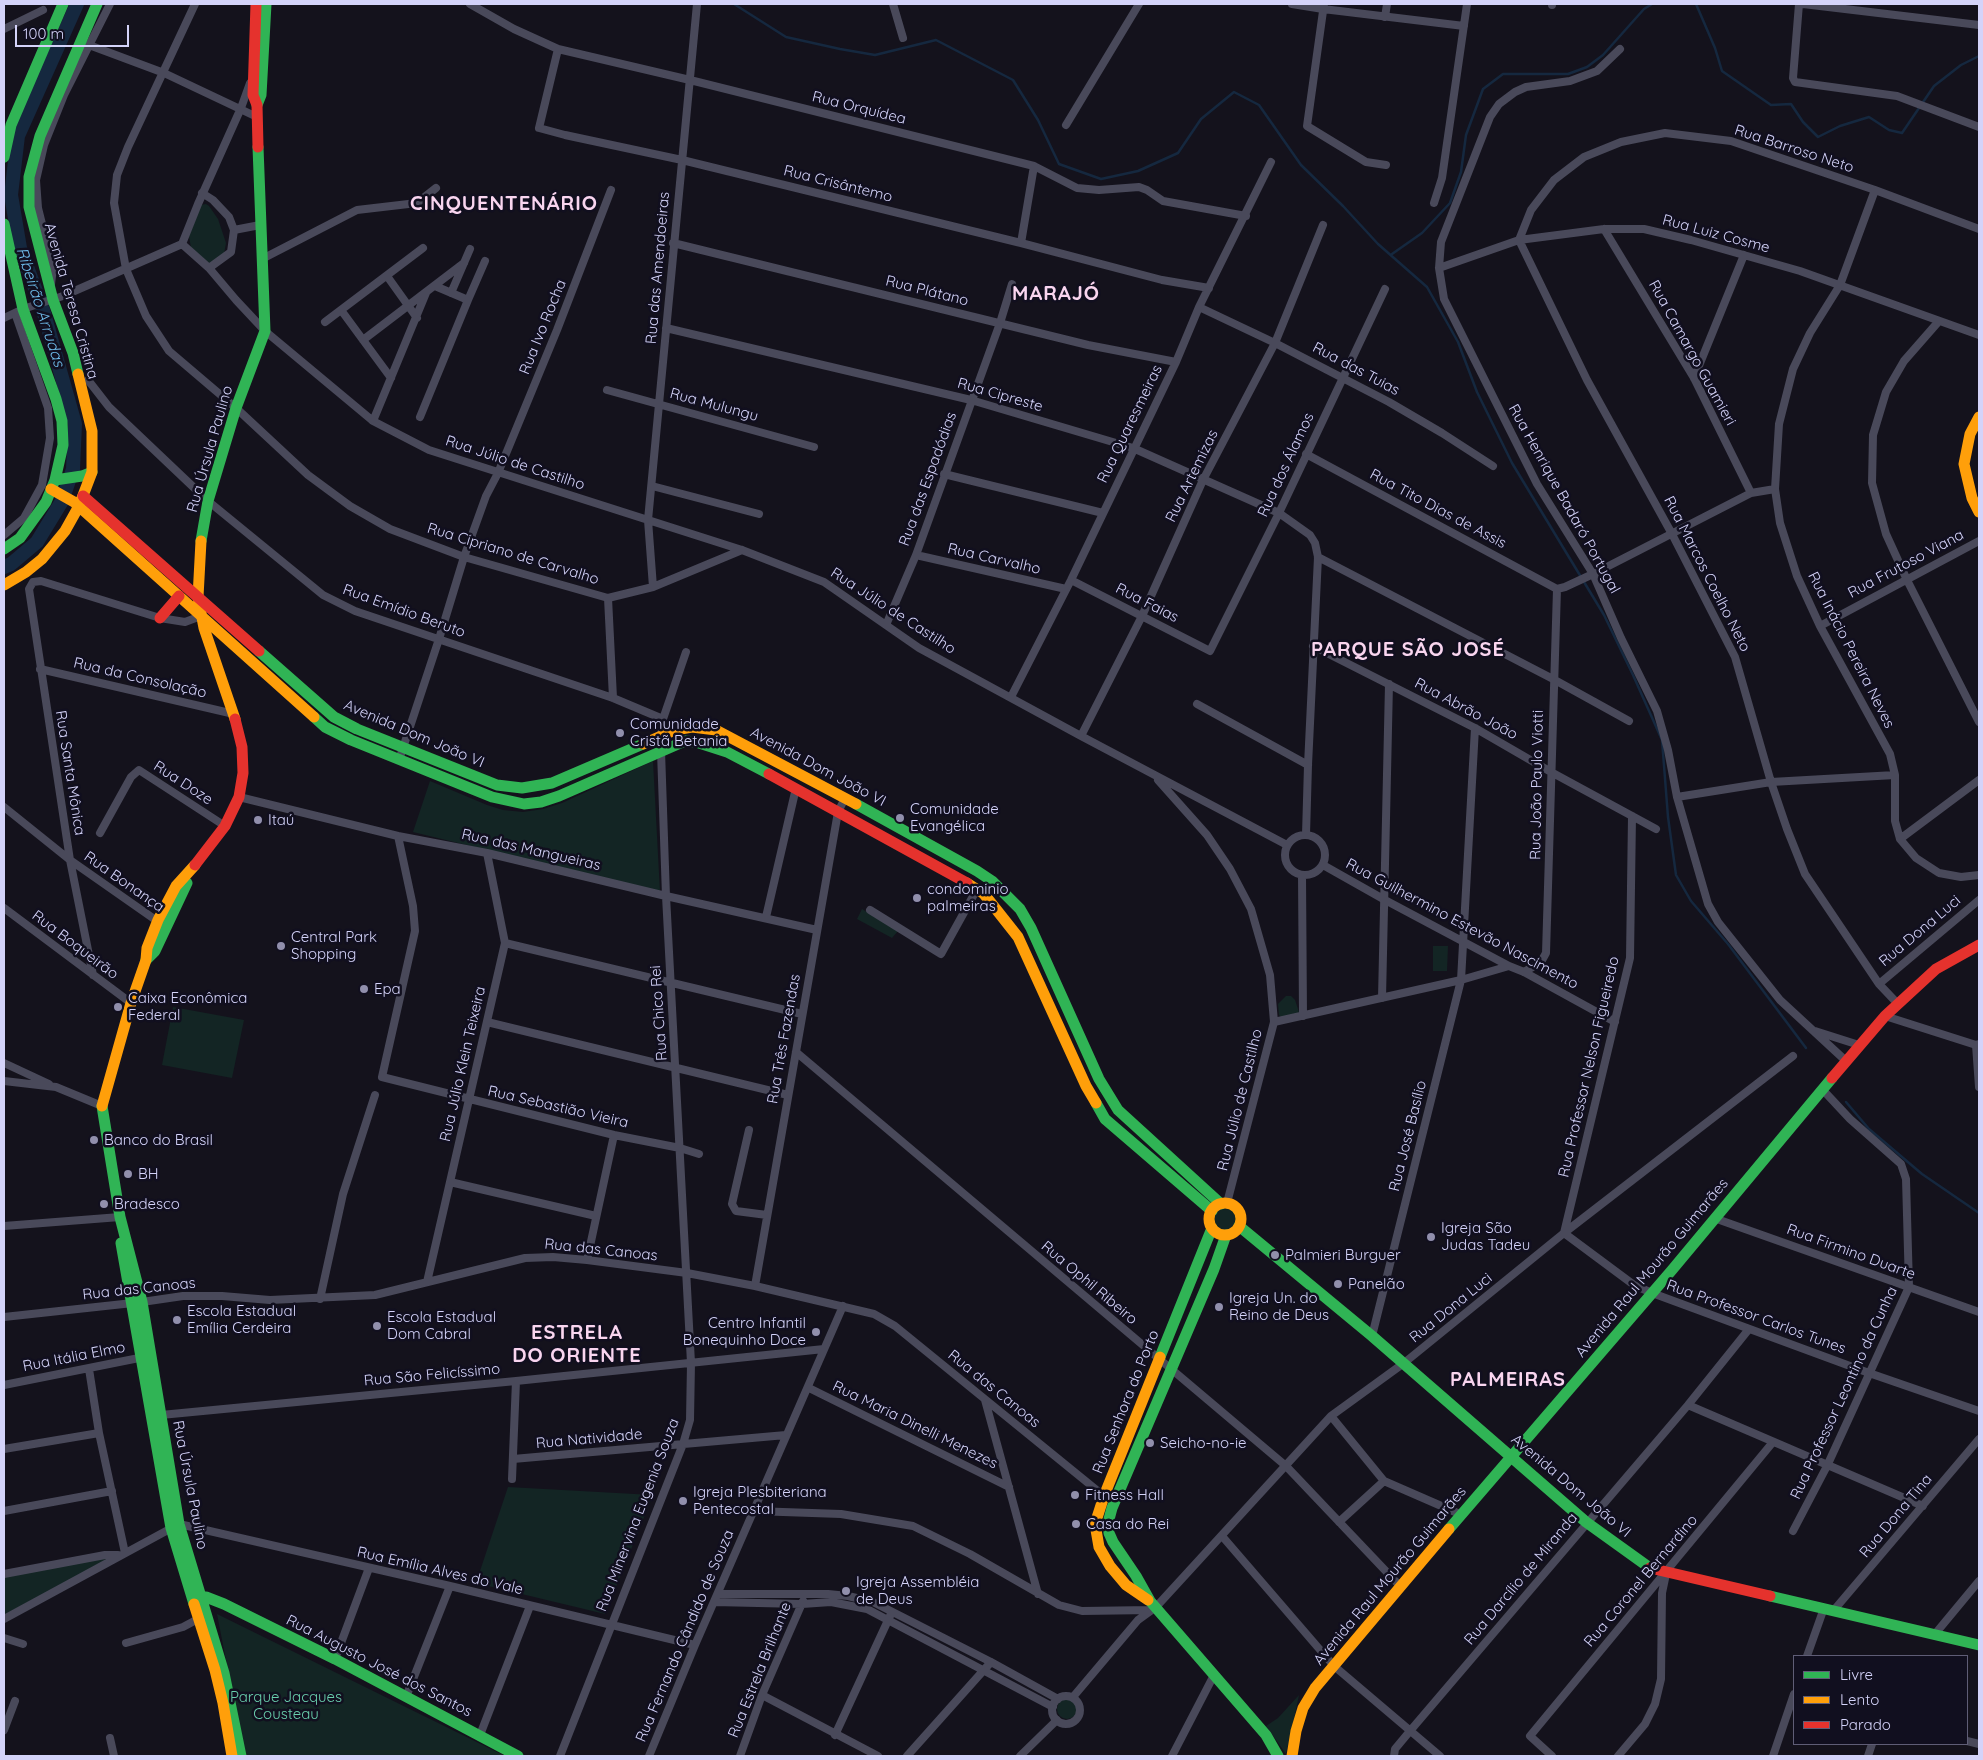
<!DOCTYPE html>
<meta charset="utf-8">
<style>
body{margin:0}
#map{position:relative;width:1983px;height:1760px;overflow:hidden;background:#14121c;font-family:Quicksand,sans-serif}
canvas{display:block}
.frame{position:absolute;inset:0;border:5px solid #d4d3f9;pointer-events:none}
.legend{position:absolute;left:1793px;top:1655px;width:175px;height:90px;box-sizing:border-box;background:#110f1f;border:1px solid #5f5d76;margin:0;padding:6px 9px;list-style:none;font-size:15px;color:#d4d3f9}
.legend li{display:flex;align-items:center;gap:10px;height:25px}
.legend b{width:25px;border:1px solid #5f5d76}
.scale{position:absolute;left:15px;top:25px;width:114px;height:22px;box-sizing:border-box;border:2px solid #d4d3f9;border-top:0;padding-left:6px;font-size:15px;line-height:18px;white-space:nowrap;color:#d4d3f9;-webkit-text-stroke:4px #110f1f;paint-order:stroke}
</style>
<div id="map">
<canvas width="1983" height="1760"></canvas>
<div class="frame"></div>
<ul class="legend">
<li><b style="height:6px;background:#30b455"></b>Livre</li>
<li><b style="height:6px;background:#ff9f0a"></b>Lento</li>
<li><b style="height:6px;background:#e5322d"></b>Parado</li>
</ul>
<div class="scale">100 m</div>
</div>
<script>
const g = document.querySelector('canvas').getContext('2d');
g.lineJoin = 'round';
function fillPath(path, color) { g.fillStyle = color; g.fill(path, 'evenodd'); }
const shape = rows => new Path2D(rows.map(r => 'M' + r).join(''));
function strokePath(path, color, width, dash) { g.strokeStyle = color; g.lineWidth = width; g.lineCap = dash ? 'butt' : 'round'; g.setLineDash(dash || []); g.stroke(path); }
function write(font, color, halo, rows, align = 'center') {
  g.font = font + ' Quicksand,sans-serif'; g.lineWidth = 5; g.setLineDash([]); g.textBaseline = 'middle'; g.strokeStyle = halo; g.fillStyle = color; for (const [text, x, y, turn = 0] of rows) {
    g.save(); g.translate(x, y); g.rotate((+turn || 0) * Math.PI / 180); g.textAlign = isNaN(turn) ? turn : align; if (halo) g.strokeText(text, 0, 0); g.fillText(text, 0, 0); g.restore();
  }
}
fillPath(shape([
 [206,204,209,206,218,219,226,243,224,254,213,262,207,264,191,248,189,236,201,205],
 [653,761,660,892,413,832,430,781,487,805,503,810,523,812,543,809,562,803],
 [862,909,898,931,892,938,857,919],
 [1433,946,1448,946,1447,971,1433,971],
 [1286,996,1291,996,1295,1000,1299,1012,1296,1015,1282,1018,1279,1015,1278,1004],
 [173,1007,244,1020,232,1078,162,1065],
 '1213 1220a13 13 0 1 1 26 0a13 13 0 1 1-26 0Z',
 [508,1487,653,1495,605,1614,476,1583],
 [115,1556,4,1615,4,1576],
 [217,1614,505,1756,243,1756,234,1701],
 [1299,1695,1294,1719,1286,1754,1266,1726,1278,1718],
 '1057 1709a10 10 0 1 1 20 0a10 10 0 1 1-20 0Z'
]), '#132524');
strokePath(shape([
 [734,4,786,37,840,49,875,55,936,40,1013,80,1038,120,1059,164,1101,179,1138,171,1178,153,1201,119,1234,92,1259,105,1301,165,1343,206,1378,244,1427,287,1458,342,1477,392,1512,463,1604,615,1633,675,1662,740,1668,817,1676,875,1691,901,1728,944,1806,1048],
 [1696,4,1715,48,1722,71,1771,105,1791,104,1803,122,1818,137,1840,126,1869,117,1889,130,1902,133,1934,86,1961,65,1979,56],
 [1392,254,1422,233,1450,203,1461,172,1466,135,1483,89,1503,74,1568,74,1587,67,1603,55,1644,9,1652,4],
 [1846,1102,1869,1129,1922,1174,1979,1213]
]), '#15283f', 2.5);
strokePath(shape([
 [4,567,11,564,37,542,62,501,73,469,75,424,43,310,20,248,11,195,18,136,77,4]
]), '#15283f', 14);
strokePath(shape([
 [195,4,128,147,117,175,114,203,126,269,146,316,169,351,236,408,308,475,350,506,390,529,464,557,608,598,653,587,742,550],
 [470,4,514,29,558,49,690,80,1034,166,1077,188,1099,190,1139,187,1147,190,1163,201,1246,216],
 [893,4,903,38],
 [1292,4,1323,9,1464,26],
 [1324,4,1307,126,1366,162,1386,165],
 [1799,4,1793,78,1795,82,1897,96,1979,127],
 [1803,4,1979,25],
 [1552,5,1552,4],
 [1385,17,1387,4],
 [4,29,43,10],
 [89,45,164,73,257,117],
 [558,49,539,128,565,135,682,160,1021,243,1162,280,1209,288],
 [1620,49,1597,71,1570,81,1526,87,1515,92,1499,104,1490,117,1441,242,1439,268,1444,299,1537,484,1593,574,1621,638,1657,711,1668,750,1677,797,1708,904,1718,922,1780,1000,1846,1061],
 [1066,125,1139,4],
 [1875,190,1840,285,1810,333,1793,369,1779,424,1775,489,1780,523,1797,576,1820,626,1890,754,1895,775,1895,821,1900,839,1916,858,1939,873,1961,877,1979,875],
 [202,193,213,200,229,217,234,230,231,252,209,268],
 [1434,203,1442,178,1467,4],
 [1604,229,1694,378,1751,493],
 [234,230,260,225],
 [673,243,1088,345,1176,362],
 [1021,243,1034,166],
 [182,244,209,268,236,300,265,331,373,421,429,450,742,550,824,582,919,648,1081,736,1287,845],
 [182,244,198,204,241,108,250,83],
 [262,259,357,210,417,203,436,188],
 [1439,268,1519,240,1604,229,1644,229,1691,240,1800,271,1979,335],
 [387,276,417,318],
 [51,284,53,268,38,208,36,180,44,145,64,95,110,4],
 [435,286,468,300,485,261],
 [451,293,470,249],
 [1199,307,1275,343,1389,402,1442,433,1493,466],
 [341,310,391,378],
 [4,318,23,309,63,296,182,244],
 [1939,321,1904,361,1886,392,1873,435,1872,483,1886,534,1907,580,1979,722],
 [325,322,423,248],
 [666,328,971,400,1133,448,1279,513,1310,535,1315,543,1318,557,1308,765,1306,835],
 [363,340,464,263],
 [1694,378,1744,255],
 [88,380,109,407,208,501,323,595,355,611,613,698,663,719],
 [607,390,814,447],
 [420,417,468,300],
 [373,421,426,293],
 [1306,454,1557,589],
 [944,474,1103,513],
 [652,486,759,514],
 [4,535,24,518,42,485,50,438,48,408,15,313],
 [916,555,1066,589],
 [1318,557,1553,679,1629,721],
 [1071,580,1210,651,1279,513,1385,289],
 [653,587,648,520,697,4],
 [1557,589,1565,587,1593,574,1751,493,1775,489],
 [608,598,613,698],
 [886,625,916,555,1000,323,1012,284],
 [1820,626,1979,541],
 [1313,646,1475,728,1551,772,1656,829],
 [40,669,234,714],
 [1011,697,1071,580,1176,362,1199,307,1271,162],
 [1197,704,1308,765],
 [661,736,663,719,686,652],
 [1081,736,1142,616,1203,480,1275,343,1323,225],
 [399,760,439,639,464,557,486,496,498,473,557,330,611,190],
 [1158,780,1207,835,1230,869,1251,909,1270,975,1274,1022,1227,1203],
 [239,797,398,836,487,853,666,896,817,930],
 [1677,797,1771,782,1895,775],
 [4,807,70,860,160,923],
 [1632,816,1630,958,1564,1233,1634,1285,1652,1293,1869,1373,1979,1411],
 [100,833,131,777,139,770,225,826],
 '1285 855a20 20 0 1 1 40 0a20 20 0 1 1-40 0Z',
 [398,836,413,906,415,931,382,1077,614,1135,680,1148,699,1154],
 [1900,839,1979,780],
 [1323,865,1385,900,1509,966,1524,972,1615,1022],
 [1302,875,1303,1016],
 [4,908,131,1003],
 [870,910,941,954,977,889],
 [766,917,796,788],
 [505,943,802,1014],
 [1524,972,1541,962,1546,953,1557,589],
 [93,975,70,860,29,589,33,582,41,581,160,618,185,622,201,616],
 [1879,984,1979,900],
 [1382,998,1389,684],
 [1897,1003,1879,984,1805,874,1787,829,1771,782,1735,657,1672,534,1587,380,1519,240,1531,210,1554,180,1584,157,1621,142,1665,133,1731,141,1875,190,1979,229],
 [1885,1016,1976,1045,1979,1044],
 [487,1022,788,1095],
 [1274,1022,1461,980,1509,966],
 [1815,1031,1859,1045],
 [1976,1045,1979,1087],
 [796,1052,1286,1466,1400,1586],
 [4,1063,49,1084],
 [4,1081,56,1087,102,1106],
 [749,1130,732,1204,736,1211,767,1215],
 [450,1182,596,1216],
 [1714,1218,1979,1312],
 [4,1226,120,1217],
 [587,1260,614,1135],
 [427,1282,505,943,487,853],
 [755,1286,838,812,845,798],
 [320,1299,343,1194,375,1095],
 [4,1317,142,1302,183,1296,222,1296,270,1300,375,1295,525,1258,553,1257,587,1260,687,1273,755,1286,874,1314,895,1326,1104,1496],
 [1372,1336,1461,980,1475,728],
 [89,1369,99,1433,125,1553],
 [4,1385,144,1357],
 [809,1388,1009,1487],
 [985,1400,1038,1594],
 [1688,1405,1923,1506],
 [161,1415,516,1381,824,1349],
 [1331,1416,1384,1481,1462,1515],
 [4,1449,99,1433],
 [513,1459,786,1435],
 [512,1479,516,1381],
 [4,1511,112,1491],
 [754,1511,841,1514,913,1526,970,1554,1059,1605,1082,1611,1151,1610],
 [1339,1522,1384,1481],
 [1793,1531,1827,1466,1909,1287,1906,1179,1901,1164,1850,1119,1822,1089],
 [1222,1536,1334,1666,1440,1756],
 [4,1574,105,1555,118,1555],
 [718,1594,828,1594,848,1596,873,1602,991,1662,1058,1699],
 [714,1602,802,1604,831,1602,867,1609,1053,1707],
 [1834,1610,1979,1439],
 [4,1619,179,1524,450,1586,695,1645],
 [1935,1634,1979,1581],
 [4,1638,23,1644],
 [126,1643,183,1627,198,1619],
 [1807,1656,1824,1608],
 [335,1659,369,1568],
 [762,1695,878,1756],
 '1052 1710a14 14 0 1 1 28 0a14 14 0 1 1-28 0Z',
 [406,1697,450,1586],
 [1073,1697,1138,1620,1156,1607,1331,1416,1404,1363,1564,1233,1793,1056],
 [4,1730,15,1701],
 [480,1735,530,1606],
 [835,1735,890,1616],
 [110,1738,114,1756],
 [1967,1741,1979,1744],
 [560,1756,683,1444,690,1420,691,1363,666,896,661,751],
 [649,1756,695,1645,843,1306],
 [740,1756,762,1695,803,1601],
 [907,1756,991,1662],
 [1020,1756,1057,1720],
 [1172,1756,1214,1675],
 [1394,1756,1395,1749,1410,1731,1688,1405,1749,1329],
 [1552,1756,1530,1736,1773,1442],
 [1618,1756,1645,1724,1655,1704,1661,1679,1662,1593,1666,1574],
 [1773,1756,1794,1694],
 [1868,1756,1872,1744]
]), '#49495a', 8);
strokePath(shape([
 [257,105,261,95,266,4],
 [4,157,11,125,63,4],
 [4,224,23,309,56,399,62,421,63,445,55,480,46,502,20,538,4,549],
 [78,374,73,353,53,300,29,207,29,177,40,136,97,4],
 [55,480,82,476,92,472],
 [201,541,208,501,236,408,265,331,258,147],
 [259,651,334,717,357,729,497,785,522,788,552,783,643,744],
 [314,717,325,727,351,740,492,797,524,804,541,802,559,796,685,741,696,742,727,752,769,774],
 [856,804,977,871,992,881,1020,909,1031,928,1099,1079,1118,1110,1221,1204],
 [146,960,155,951,187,883],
 [1096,1103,1105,1119,1212,1211],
 [102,1106,120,1217,142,1302,179,1524,224,1673,241,1756],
 [1239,1226,1372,1336,1586,1522,1650,1568],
 [1226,1235,1214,1269,1112,1508,1108,1523,1109,1533,1113,1542,1136,1576,1150,1601,1266,1735,1278,1756],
 [121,1243,171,1528,194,1604],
 [1160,1357,1212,1228],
 [1449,1529,1672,1270,1832,1078],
 [1770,1596,1979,1645],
 [193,1599,206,1597,224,1604,335,1659,518,1756]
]), '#30b455', 11);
strokePath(shape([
 [1979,417,1970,434,1964,464,1972,498,1979,512],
 [51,489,74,502,314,717],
 [201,541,198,597,204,628,235,719],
 [4,585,26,572,42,559,65,531,79,506,92,472,92,431,78,374],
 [643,744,675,730,692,727,716,730,856,804],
 [967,883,984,894,1018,937,1086,1086,1096,1103],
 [102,1106,131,1003,146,960,147,948,158,920,176,886,195,865],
 '1209 1219a16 16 0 1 1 32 0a16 16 0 1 1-32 0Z',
 [1148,1600,1126,1585,1110,1566,1099,1547,1095,1524,1104,1496,1160,1357],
 [194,1604,215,1670,223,1703,232,1756],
 [1292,1756,1296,1731,1303,1708,1315,1688,1449,1529]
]), '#ff9f0a', 11);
strokePath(shape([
 [256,4,253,95,257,105,258,147],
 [83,496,259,651],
 [160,618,179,596],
 [769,774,967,883],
 [195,865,225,826,239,797,243,773,242,747,235,719],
 [1832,1078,1885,1016,1936,969,1979,945],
 [1650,1568,1770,1596]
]), '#e5322d', 11);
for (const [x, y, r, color] of [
 [620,733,5,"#918fac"],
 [900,818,5,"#918fac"],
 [258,820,5,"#918fac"],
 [917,898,5,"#918fac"],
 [281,946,5,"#918fac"],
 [364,989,5,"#918fac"],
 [118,1007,5,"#918fac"],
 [94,1140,5,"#918fac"],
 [128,1174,5,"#918fac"],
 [104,1204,5,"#918fac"],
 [1431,1237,5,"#918fac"],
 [1275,1255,5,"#918fac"],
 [1338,1284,5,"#918fac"],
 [1219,1307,5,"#918fac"],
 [177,1320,5,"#918fac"],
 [377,1326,5,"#918fac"],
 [816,1332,5,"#918fac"],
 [1150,1443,5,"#918fac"],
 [1075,1495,5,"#918fac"],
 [683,1501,5,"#918fac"],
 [1076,1524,5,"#918fac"],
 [846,1591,5,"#918fac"]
]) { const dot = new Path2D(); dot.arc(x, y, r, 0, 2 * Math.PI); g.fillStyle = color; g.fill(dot); strokePath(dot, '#110f1f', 2); }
write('15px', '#d4d3f9', '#110f1f', [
 ["Rua Orquídea",859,108,14],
 ["Rua Barroso Neto",1794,149,18],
 ["Rua Crisântemo",838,184,14],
 ["Rua Luiz Cosme",1716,234,15],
 ["Rua das Amendoeiras",658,268,-85],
 ["Rua Plátano",927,291,14],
 ["Avenida Teresa Cristina",71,301,74],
 ["Rua Ivo Rocha",543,327,-68],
 ["Rua Camargo Guamieri",1692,353,61],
 ["Rua das Tuias",1356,369,28],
 ["Rua Cipreste",1000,395,16],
 ["Rua Mulungu",714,405,15],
 ["Rua Quaresmeiras",1130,424,-64],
 ["Rua Úrsula Paulino",210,449,-74],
 ["Rua Júlio de Castilho",515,463,18],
 ["Rua dos Álamos",1286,465,-65],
 ["Rua Artemizas",1192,476,-64],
 ["Rua das Espadódias",928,479,-70],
 ["Rua Henrique Badaró Portugal",1564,499,61],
 ["Rua Tito Dias de Assis",1438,509,28],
 ["Rua Cipriano de Carvalho",513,554,17],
 ["Rua Carvalho",994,559,13],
 ["Rua Frutoso Viana",1906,564,-28],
 ["Rua Marcos Coelho Neto",1707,574,63],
 ["Rua Faias",1147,603,27],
 ["Rua Emídio Beruto",404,611,20],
 ["Rua Júlio de Castilho",893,611,33],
 ["Rua Inácio Pereira Neves",1851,650,63],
 ["Rua da Consolação",140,678,13],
 ["Rua Abrão João",1466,709,28],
 ["Avenida Dom João VI",414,734,23],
 ["Avenida Dom João VI",818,767,28],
 ["Rua Santa Mônica",70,773,81],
 ["Rua Doze",183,783,33],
 ["Rua João Paulo Viotti",1537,785,-89],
 ["Rua das Mangueiras",531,850,13],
 ["Rua Bonança",124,882,35],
 ["Rua Guilhermino Estevão Nascimento",1462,924,28],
 ["Rua Dona Luci",1920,931,-40],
 ["Rua Boqueirão",75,945,37],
 ["Rua Chico Rei",659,1013,-94],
 ["Rua Três Fazendas",784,1039,-80],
 ["Rua Júlio Klein Teixeira",463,1064,-77],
 ["Rua Professor Nelson Figueiredo",1589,1067,-77],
 ["Rua Júlio de Castilho",1240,1100,-76],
 ["Rua Sebastião Vieira",558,1107,13],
 ["Rua José Basílio",1408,1136,-76],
 ["Rua das Canoas",601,1250,6],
 ["Rua Firmino Duarte",1851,1252,20],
 ["Avenida Raul Mourão Guimarães",1652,1268,-50],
 ["Rua Ophil Ribeiro",1089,1283,40],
 ["Rua das Canoas",139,1289,-6],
 ["Rua Dona Luci",1451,1308,-39],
 ["Rua Professor Carlos Tunes",1756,1317,20],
 ["Rua Itália Elmo",74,1357,-11],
 ["Rua São Felicíssimo",432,1375,-5],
 ["Rua das Canoas",994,1389,39],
 ["Rua Professor Leontino da Cunha",1844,1393,-65],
 ["Rua Senhora do Porto",1126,1402,-68],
 ["Rua Maria Dinelli Menezes",915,1425,26],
 ["Rua Natividade",589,1439,-5],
 ["Rua Úrsula Paulino",190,1485,79],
 ["Avenida Dom João VI",1571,1486,40],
 ["Rua Minervina Eugenia Souza",638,1515,-69],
 ["Rua Dona Tina",1896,1516,-50],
 ["Rua Emília Alves do Vale",440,1571,13],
 ["Avenida Raul Mourão Guimarães",1390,1576,-50],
 ["Rua Darcílio de Miranda",1521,1579,-50],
 ["Rua Coronel Bernardino",1641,1581,-50],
 ["Rua Fernando Cândido de Souza",685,1636,-67],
 ["Rua Augusto José dos Santos",379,1666,27],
 ["Rua Estrela Brilhante",760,1670,-68]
]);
write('15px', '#d4d3f9', '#110f1f', [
 ["Comunidade",630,724],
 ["Cristã Betania",630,741],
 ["Comunidade",910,809],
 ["Evangélica",910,826],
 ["Itaú",268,820],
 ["condominio",927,889],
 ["palmeiras",927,906],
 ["Central Park",291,937],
 ["Shopping",291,954],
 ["Epa",374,989],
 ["Caixa Econômica",128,998],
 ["Federal",128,1015],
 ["Banco do Brasil",104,1140],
 ["BH",138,1174],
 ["Bradesco",114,1204],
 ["Igreja São",1441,1228],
 ["Judas Tadeu",1441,1245],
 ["Palmieri Burguer",1285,1255],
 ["Panelão",1348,1284],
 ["Igreja Un. do",1229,1298],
 ["Reino de Deus",1229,1315],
 ["Escola Estadual",187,1311],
 ["Emília Cerdeira",187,1328],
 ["Escola Estadual",387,1317],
 ["Dom Cabral",387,1334],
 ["Centro Infantil",806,1323,"right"],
 ["Bonequinho Doce",806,1340,"right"],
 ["Seicho-no-ie",1160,1443],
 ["Igreja Plesbiteriana",693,1492],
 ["Pentecostal",693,1509],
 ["Fitness Hall",1085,1495],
 ["Casa do Rei",1086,1524],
 ["Igreja Assembléia",856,1582],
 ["de Deus",856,1599]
], 'left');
write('15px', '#69cfad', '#110f1f', [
 ["Parque Jacques",286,1697],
 ["Cousteau",286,1714]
]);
write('italic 16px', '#6fbceb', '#110f1f', [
 ["Ribeirão Arrudas",40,307,72]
]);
g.letterSpacing = '1px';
write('bold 20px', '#f9d5ef', '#110f1f', [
 ["CINQUENTENÁRIO",504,204],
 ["MARAJÓ",1056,294],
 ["PARQUE SÃO JOSÉ",1408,650],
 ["ESTRELA",577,1333],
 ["DO ORIENTE",577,1356],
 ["PALMEIRAS",1508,1380]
]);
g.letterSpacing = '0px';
</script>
